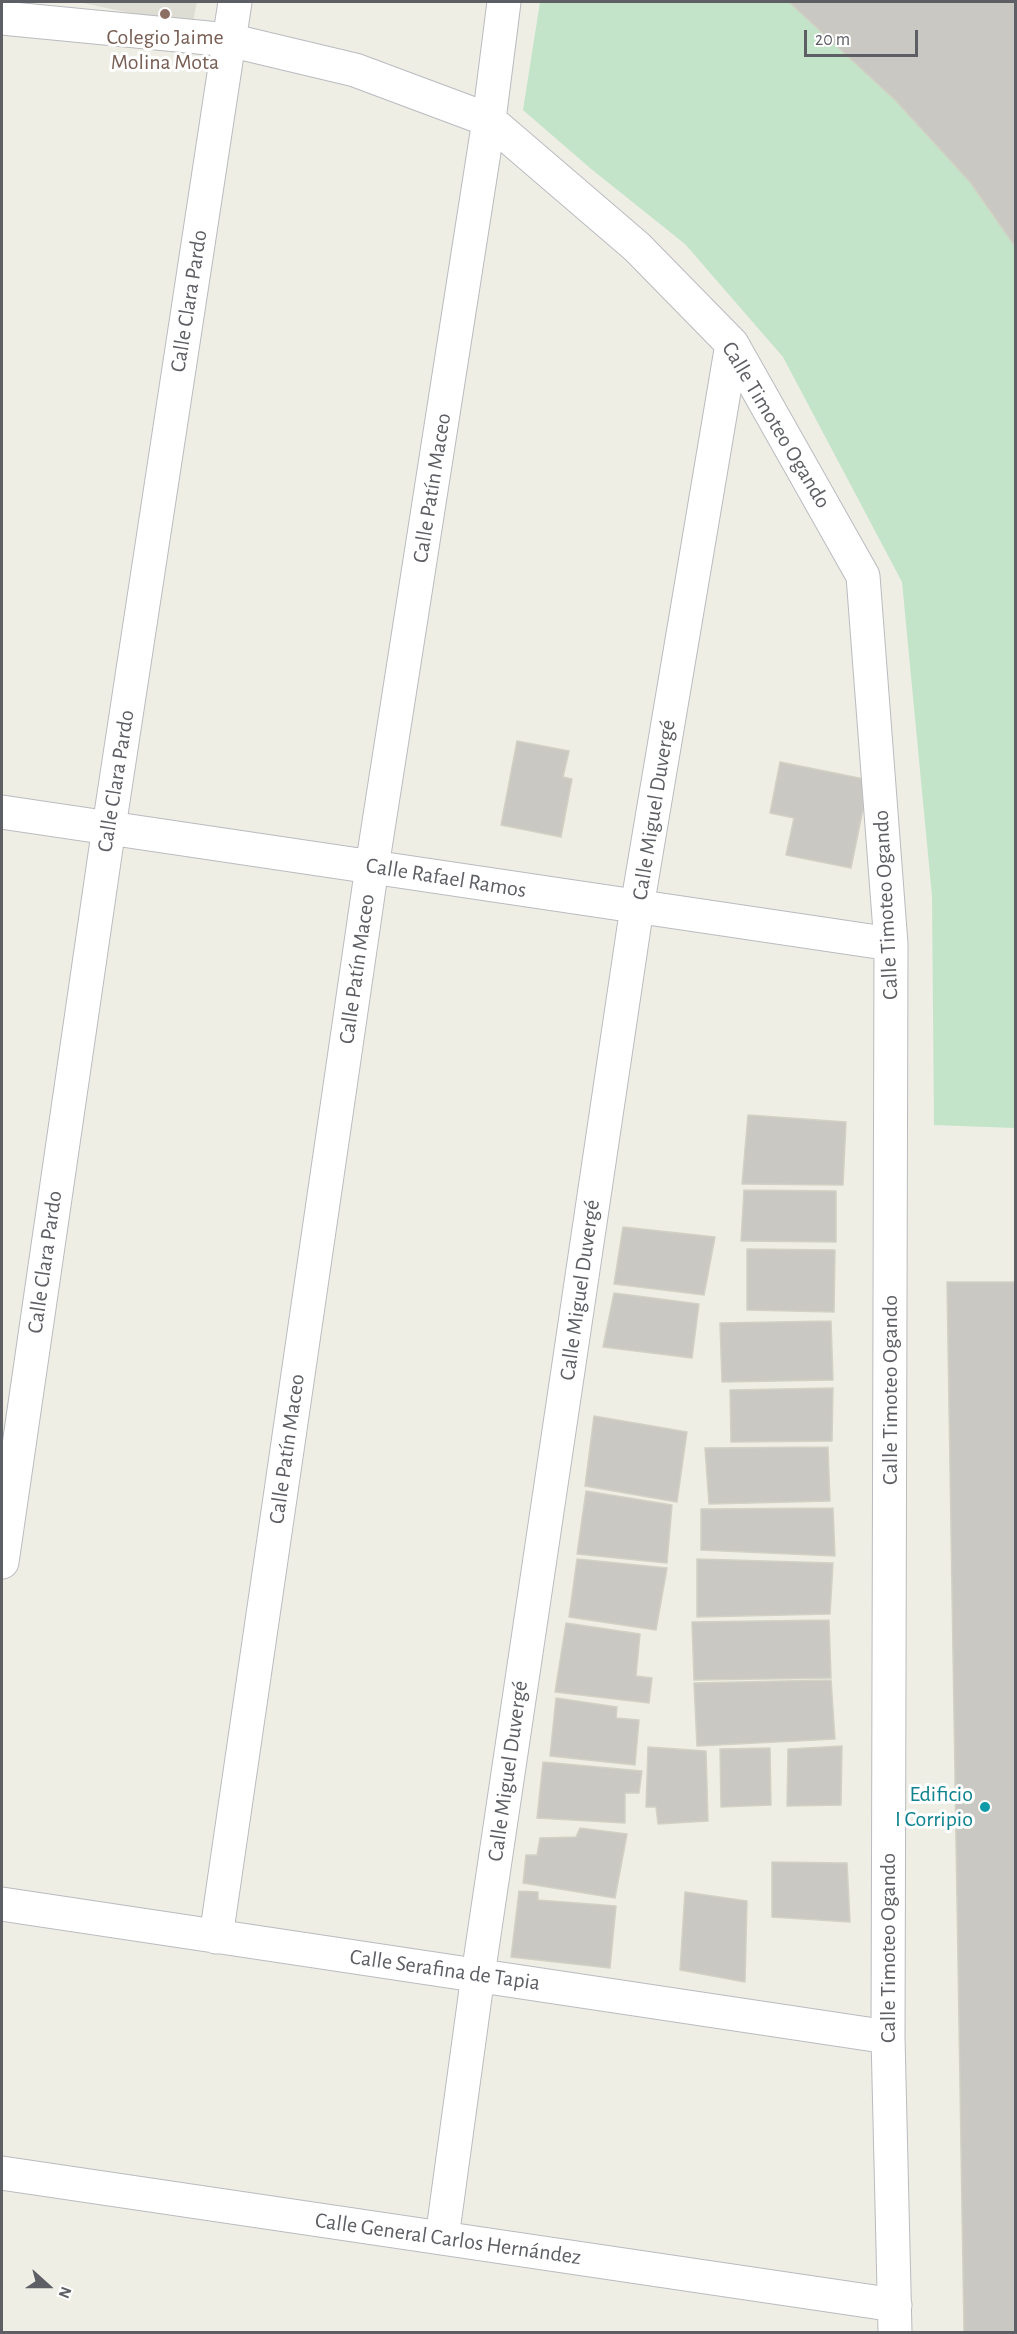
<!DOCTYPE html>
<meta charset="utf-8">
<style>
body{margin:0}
#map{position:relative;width:1017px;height:2334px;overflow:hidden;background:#eeeee5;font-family:"Alegreya Sans",sans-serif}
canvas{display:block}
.frame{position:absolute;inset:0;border:3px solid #5d5f64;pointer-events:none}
.north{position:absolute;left:18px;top:2256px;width:60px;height:60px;-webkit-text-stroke:4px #fff;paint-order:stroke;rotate:111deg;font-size:16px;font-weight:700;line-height:24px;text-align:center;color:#5d5f64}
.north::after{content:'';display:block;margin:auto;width:21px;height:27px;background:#5d5f64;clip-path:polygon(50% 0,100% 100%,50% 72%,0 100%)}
.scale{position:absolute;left:804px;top:30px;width:114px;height:27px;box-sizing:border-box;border:3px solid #5d5f64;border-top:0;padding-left:8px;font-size:18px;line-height:21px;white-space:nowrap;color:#5d5f64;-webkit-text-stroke:4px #fff;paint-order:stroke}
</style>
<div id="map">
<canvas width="1017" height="2334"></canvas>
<div class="frame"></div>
<div class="north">N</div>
<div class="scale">20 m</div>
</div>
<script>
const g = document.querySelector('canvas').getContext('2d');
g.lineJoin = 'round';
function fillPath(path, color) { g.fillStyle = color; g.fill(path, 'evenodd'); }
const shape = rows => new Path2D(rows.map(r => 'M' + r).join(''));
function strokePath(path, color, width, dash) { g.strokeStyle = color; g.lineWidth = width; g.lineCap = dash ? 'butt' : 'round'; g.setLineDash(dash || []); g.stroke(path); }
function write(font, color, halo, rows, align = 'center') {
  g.font = font + ' "Alegreya Sans",sans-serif'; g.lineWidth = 6; g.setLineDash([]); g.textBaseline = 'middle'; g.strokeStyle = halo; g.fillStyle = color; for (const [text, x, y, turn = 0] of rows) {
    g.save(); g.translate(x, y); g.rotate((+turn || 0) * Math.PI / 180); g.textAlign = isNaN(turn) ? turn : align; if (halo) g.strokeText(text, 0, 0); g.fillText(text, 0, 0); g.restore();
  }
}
fillPath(shape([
 [78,2,197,2,192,26]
]), '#deddd3');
fillPath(shape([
 [540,2,1015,2,1015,1128,934,1125,932,896,902,582,783,357,685,244,590,168,523,110]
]), '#c3e4c9');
const building = shape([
 [789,2,1016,2,1016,248,970,182,895,100,789,2],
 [517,741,569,751,563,777,572,779,561,837,501,825,517,741],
 [780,762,869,780,851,868,786,855,794,818,770,813,780,762],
 [748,1115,846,1122,843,1185,742,1184,748,1115],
 [744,1190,836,1191,836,1242,741,1241,744,1190],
 [623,1227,715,1237,704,1295,614,1284,623,1227],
 [747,1249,835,1250,834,1312,747,1310,747,1249],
 [947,1282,1016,1282,1016,2332,964,2332,947,1282],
 [614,1293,699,1304,692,1358,603,1347,614,1293],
 [831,1321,833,1380,722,1382,720,1323,831,1321],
 [833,1388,832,1441,731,1442,730,1390,833,1388],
 [594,1416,687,1432,677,1502,585,1486,594,1416],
 [828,1447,830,1501,709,1504,705,1448,828,1447],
 [586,1491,672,1505,667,1563,577,1554,586,1491],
 [833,1508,835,1556,701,1550,701,1509,833,1508],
 [577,1559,667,1568,656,1630,569,1617,577,1559],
 [697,1559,833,1563,830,1614,697,1617,697,1559],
 [829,1620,831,1678,694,1680,692,1622,829,1620],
 [566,1623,640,1634,636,1676,652,1678,649,1703,555,1692,566,1623],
 [831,1680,835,1739,697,1746,694,1683,831,1680],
 [556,1698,617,1707,616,1718,639,1720,635,1765,550,1756,556,1698],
 [842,1746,841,1805,787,1806,788,1749,842,1746],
 [648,1747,706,1751,708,1821,658,1824,656,1807,646,1807,648,1747],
 [770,1748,771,1805,721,1807,720,1749,770,1748],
 [543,1762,642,1771,639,1793,625,1793,625,1823,537,1818,543,1762],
 [580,1828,627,1834,615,1898,523,1883,526,1855,537,1855,540,1838,576,1837,580,1828],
 [772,1862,847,1863,850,1922,772,1917,772,1862],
 [519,1891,538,1892,538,1900,616,1906,610,1968,511,1957,519,1891],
 [685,1892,747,1901,745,1982,680,1970,685,1892]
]);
fillPath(building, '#cac8c2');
strokePath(building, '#d2d1c4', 1.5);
const minor = shape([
 [2,18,229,40,355,70,489,120,637,247,732,344,863,576,891,944,888,2037,895,2332],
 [2,812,891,944],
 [2,1562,109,827,235,2],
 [2,1904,888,2037],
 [216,1937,372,867,489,120,504,2],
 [2,2173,895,2305],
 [442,2238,478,1975,637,907,732,344]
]);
strokePath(minor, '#babbc0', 35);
strokePath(minor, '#fff', 33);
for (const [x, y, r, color] of [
 [165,14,6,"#8d6e63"],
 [985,1807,6,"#0f9aa8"]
]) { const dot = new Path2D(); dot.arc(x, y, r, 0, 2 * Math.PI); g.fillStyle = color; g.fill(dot); strokePath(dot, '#fff', 2); }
write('22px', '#785e54', '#fff', [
 ["Colegio Jaime",165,37],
 ["Molina Mota",165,62]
]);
write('22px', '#5d5f64', '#fff', [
 ["Calle Clara Pardo",189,301,-81],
 ["Calle Timoteo Ogando",776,425,59],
 ["Calle Patín Maceo",432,488,-81],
 ["Calle Clara Pardo",116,781,-81],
 ["Calle Miguel Duvergé",654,810,-81],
 ["Calle Rafael Ramos",446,878,9],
 ["Calle Timoteo Ogando",886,905,-93],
 ["Calle Patín Maceo",357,969,-82],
 ["Calle Clara Pardo",45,1262,-82],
 ["Calle Miguel Duvergé",580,1290,-82],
 ["Calle Timoteo Ogando",890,1390,-90],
 ["Calle Patín Maceo",287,1449,-82],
 ["Calle Miguel Duvergé",508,1771,-82],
 ["Calle Timoteo Ogando",888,1948,-90],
 ["Calle Serafina de Tapia",445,1970,8],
 ["Calle General Carlos Hernández",448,2239,8]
]);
write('22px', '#0d838f', '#fff', [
 ["Edificio",973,1794],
 ["I Corripio",973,1819]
], 'right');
</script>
